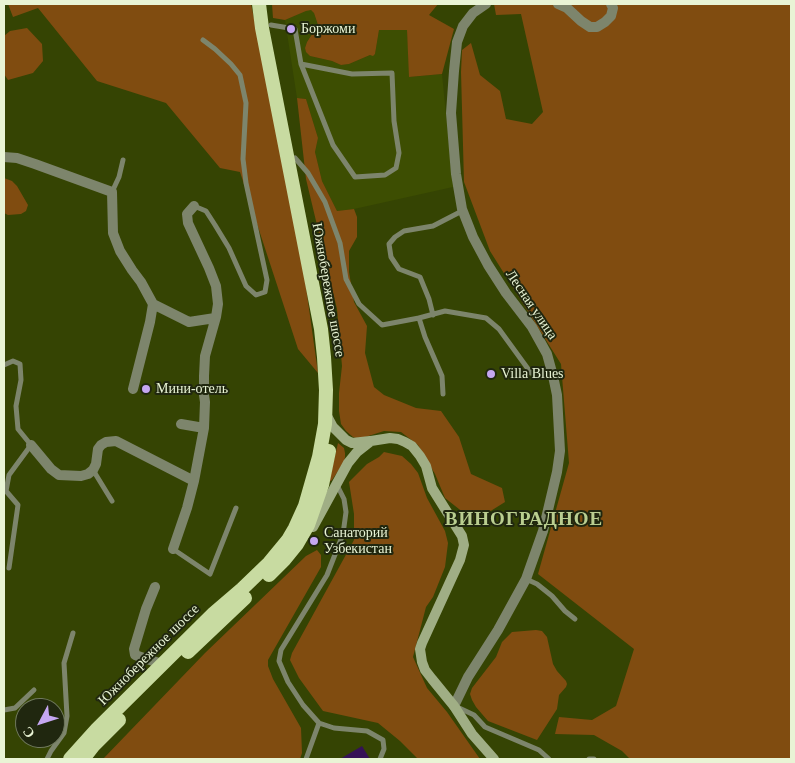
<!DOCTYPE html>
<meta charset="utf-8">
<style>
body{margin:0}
#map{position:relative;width:795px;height:763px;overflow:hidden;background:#354403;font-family:Georgia,serif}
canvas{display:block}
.frame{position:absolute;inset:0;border:5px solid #e9f4d5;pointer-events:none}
.north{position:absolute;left:15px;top:698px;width:50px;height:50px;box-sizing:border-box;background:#20270f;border:1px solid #70795e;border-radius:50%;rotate:230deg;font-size:14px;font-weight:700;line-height:20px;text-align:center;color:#e9f4d5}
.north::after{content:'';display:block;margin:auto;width:18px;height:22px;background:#c5a7f1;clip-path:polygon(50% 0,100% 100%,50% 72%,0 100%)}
</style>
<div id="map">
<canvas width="795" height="763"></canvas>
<div class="frame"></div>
<div class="north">С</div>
</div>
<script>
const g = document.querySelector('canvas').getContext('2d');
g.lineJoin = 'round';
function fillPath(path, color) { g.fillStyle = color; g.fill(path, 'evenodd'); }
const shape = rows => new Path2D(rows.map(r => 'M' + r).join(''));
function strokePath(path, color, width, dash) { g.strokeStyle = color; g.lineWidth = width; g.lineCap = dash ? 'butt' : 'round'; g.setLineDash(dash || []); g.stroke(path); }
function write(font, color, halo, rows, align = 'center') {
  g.font = font + ' Georgia,serif'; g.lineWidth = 4; g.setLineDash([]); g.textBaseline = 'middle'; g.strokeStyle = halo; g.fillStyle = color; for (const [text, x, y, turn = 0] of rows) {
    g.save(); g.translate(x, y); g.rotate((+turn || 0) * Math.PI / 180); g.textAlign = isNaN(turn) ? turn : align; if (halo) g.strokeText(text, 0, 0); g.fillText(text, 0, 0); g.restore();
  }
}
fillPath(shape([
 [308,10,311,10,314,13,318,25,307,42,305,48,310,56,332,61,341,65,349,64,370,55,373,55,375,54,379,30,407,30,410,77,442,74,453,187,354,209,337,211,322,181,315,152,318,138,306,99,297,98,285,20]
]), '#3d4e02');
fillPath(shape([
 [8,4,251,4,297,223,318,373,298,349,240,172,220,168,166,103,97,81,38,8,13,17],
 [272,4,438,4,429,15,454,29,442,74,409,77,407,30,379,30,375,54,373,56,370,55,349,64,341,65,332,61,310,56,306,52,305,48,307,42,318,25,314,13,311,10,306,11,285,20,273,18],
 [494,4,791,4,791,759,630,759,622,751,594,735,555,734,559,717,592,720,616,706,634,649,538,574,569,463,561,364,490,251,464,182,461,72,462,50,471,43,480,75,500,91,506,119,532,124,543,112,521,14,496,15],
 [27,28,42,44,43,61,33,73,8,80,4,74,4,36,10,31],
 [297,98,306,99,318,138,315,152,322,181,337,211,354,209,357,217,357,237,349,251,349,272,354,302,367,326,365,353,374,387,384,395,416,408,441,411,459,437,471,474,502,488,505,502,489,512,464,513,445,498,435,474,418,445,401,432,384,431,359,439,353,437,346,431,341,424,339,411,339,393,342,366,337,309,306,179],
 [4,178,12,181,17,186,28,205,26,211,21,214,8,215,4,213],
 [338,443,344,448,345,453,345,457,344,462,332,480,329,482],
 [384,452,402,456,411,464,418,473,427,498,445,531,448,543,445,567,433,597,426,607,413,657,427,688,447,712,480,759,418,759,400,741,378,723,323,711,299,678,290,660,292,653,354,540,354,514,349,482,367,464,379,457],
 [317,550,321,555,321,567,268,660,268,666,273,679,301,728,302,753,300,759,103,759,205,653,306,556],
 [536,630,542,631,547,637,553,664,557,671,566,681,567,684,566,687,559,695,557,709,537,740,488,721,476,707,472,700,470,694,472,688,496,657,502,642,512,632]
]), '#804c10');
fillPath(shape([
 [362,746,370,759,340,759]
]), '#351256');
strokePath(shape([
 [271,25,295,29,301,64,333,145,355,177,385,175,396,168,399,153,394,121,392,73,352,74,301,64],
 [295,158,308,173,325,202,340,243,346,279,359,304,382,325,419,318],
 [112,192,119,177,123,160],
 [194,206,206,211,215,225,229,248,246,286,256,295,265,292,267,280,246,183,243,159,246,103,240,75,231,64,215,49,203,40],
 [433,315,429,299,420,277,399,269,391,257,389,244,395,237,404,231,433,226,462,211],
 [4,365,13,361,20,364,21,380,16,406,18,429,31,445,9,475,6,491,18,505,9,568],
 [443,394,442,376,425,337,419,318,445,311,486,318,499,329,531,373,553,376],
 [93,470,112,501],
 [337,485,344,499,346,512,343,534,327,575,281,650,279,661,288,682,303,705,319,723,334,728,367,731,383,740,384,749,380,759],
 [173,549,210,574,236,508],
 [526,579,537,584,552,596,565,611,575,619],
 [457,707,474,715,485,727,539,750,549,759],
 [4,710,15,708,34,690],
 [47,759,51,751,64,733,67,716,64,663,73,633],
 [306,759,319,723],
 [589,759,594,759]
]), '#7d856c', 5);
strokePath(shape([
 [4,157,17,158,35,164,112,192,113,233,120,251,132,270,141,282,153,304,150,322,133,389],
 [153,304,189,322,215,318],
 [181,424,204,428],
 [31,445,51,469,59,475,81,476,88,474,93,470,96,464,98,449,101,445,106,442,116,441,194,481],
 [173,549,187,508,194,481,204,428,205,402,204,395,204,376,205,356,216,317,218,304,216,286,209,268,188,223,187,214,194,206],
 [155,587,146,609,134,649,135,655,162,664]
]), '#7d856c', 10);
strokePath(shape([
 [558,4,567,8,581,21,590,27,597,27,605,22,611,16,613,8,611,4],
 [454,706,468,677,498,630,526,579,543,531,557,472,560,451,557,395,553,376,547,354,532,327,506,293,488,265,473,237,462,209,456,174,451,113,454,71,457,42,463,26,473,13,486,4]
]), '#7d856c', 10);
strokePath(shape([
 [326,414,333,427,346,440,352,443,370,441],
 [313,527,348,463,357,452,371,441,390,438,398,439,405,442,412,446,420,456,426,466,432,488,462,536,464,545,460,560,422,643,420,649,422,662,425,670,432,679,454,706,472,734,494,759]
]), '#a0ae85', 10);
strokePath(shape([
 [269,575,284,560,297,544,308,525,322,485,329,451],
 [188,652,245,598],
 [70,759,97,729,214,613,242,589,269,563,288,540,295,528,305,506,319,457,325,424,326,390,324,357,321,329,262,28,259,4],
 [83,759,94,745,119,720]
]), '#c8dba1', 14);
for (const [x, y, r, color] of [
 [291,29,5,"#c5a7f1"],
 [491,374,5,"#c5a7f1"],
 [146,389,5,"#c5a7f1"],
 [314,541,5,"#c5a7f1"]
]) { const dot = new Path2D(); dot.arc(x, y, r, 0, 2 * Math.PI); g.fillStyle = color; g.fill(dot); strokePath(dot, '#20270f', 2); }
write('14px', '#e9f4d5', '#20270f', [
 ["Боржоми",301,29],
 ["Villa Blues",501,374],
 ["Мини-отель",156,389],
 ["Санаторий",324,533],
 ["Узбекистан",324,549]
], 'left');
write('14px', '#e9f4d5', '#20270f', [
 ["Южнобережное шоссе",328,290,80],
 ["Лесная улица",531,305,56],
 ["Южнобережное шоссе",149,655,-45]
]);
g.letterSpacing = '1px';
write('bold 19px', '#bace90', '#20270f', [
 ["ВИНОГРАДНОЕ",524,520]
]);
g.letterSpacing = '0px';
</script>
